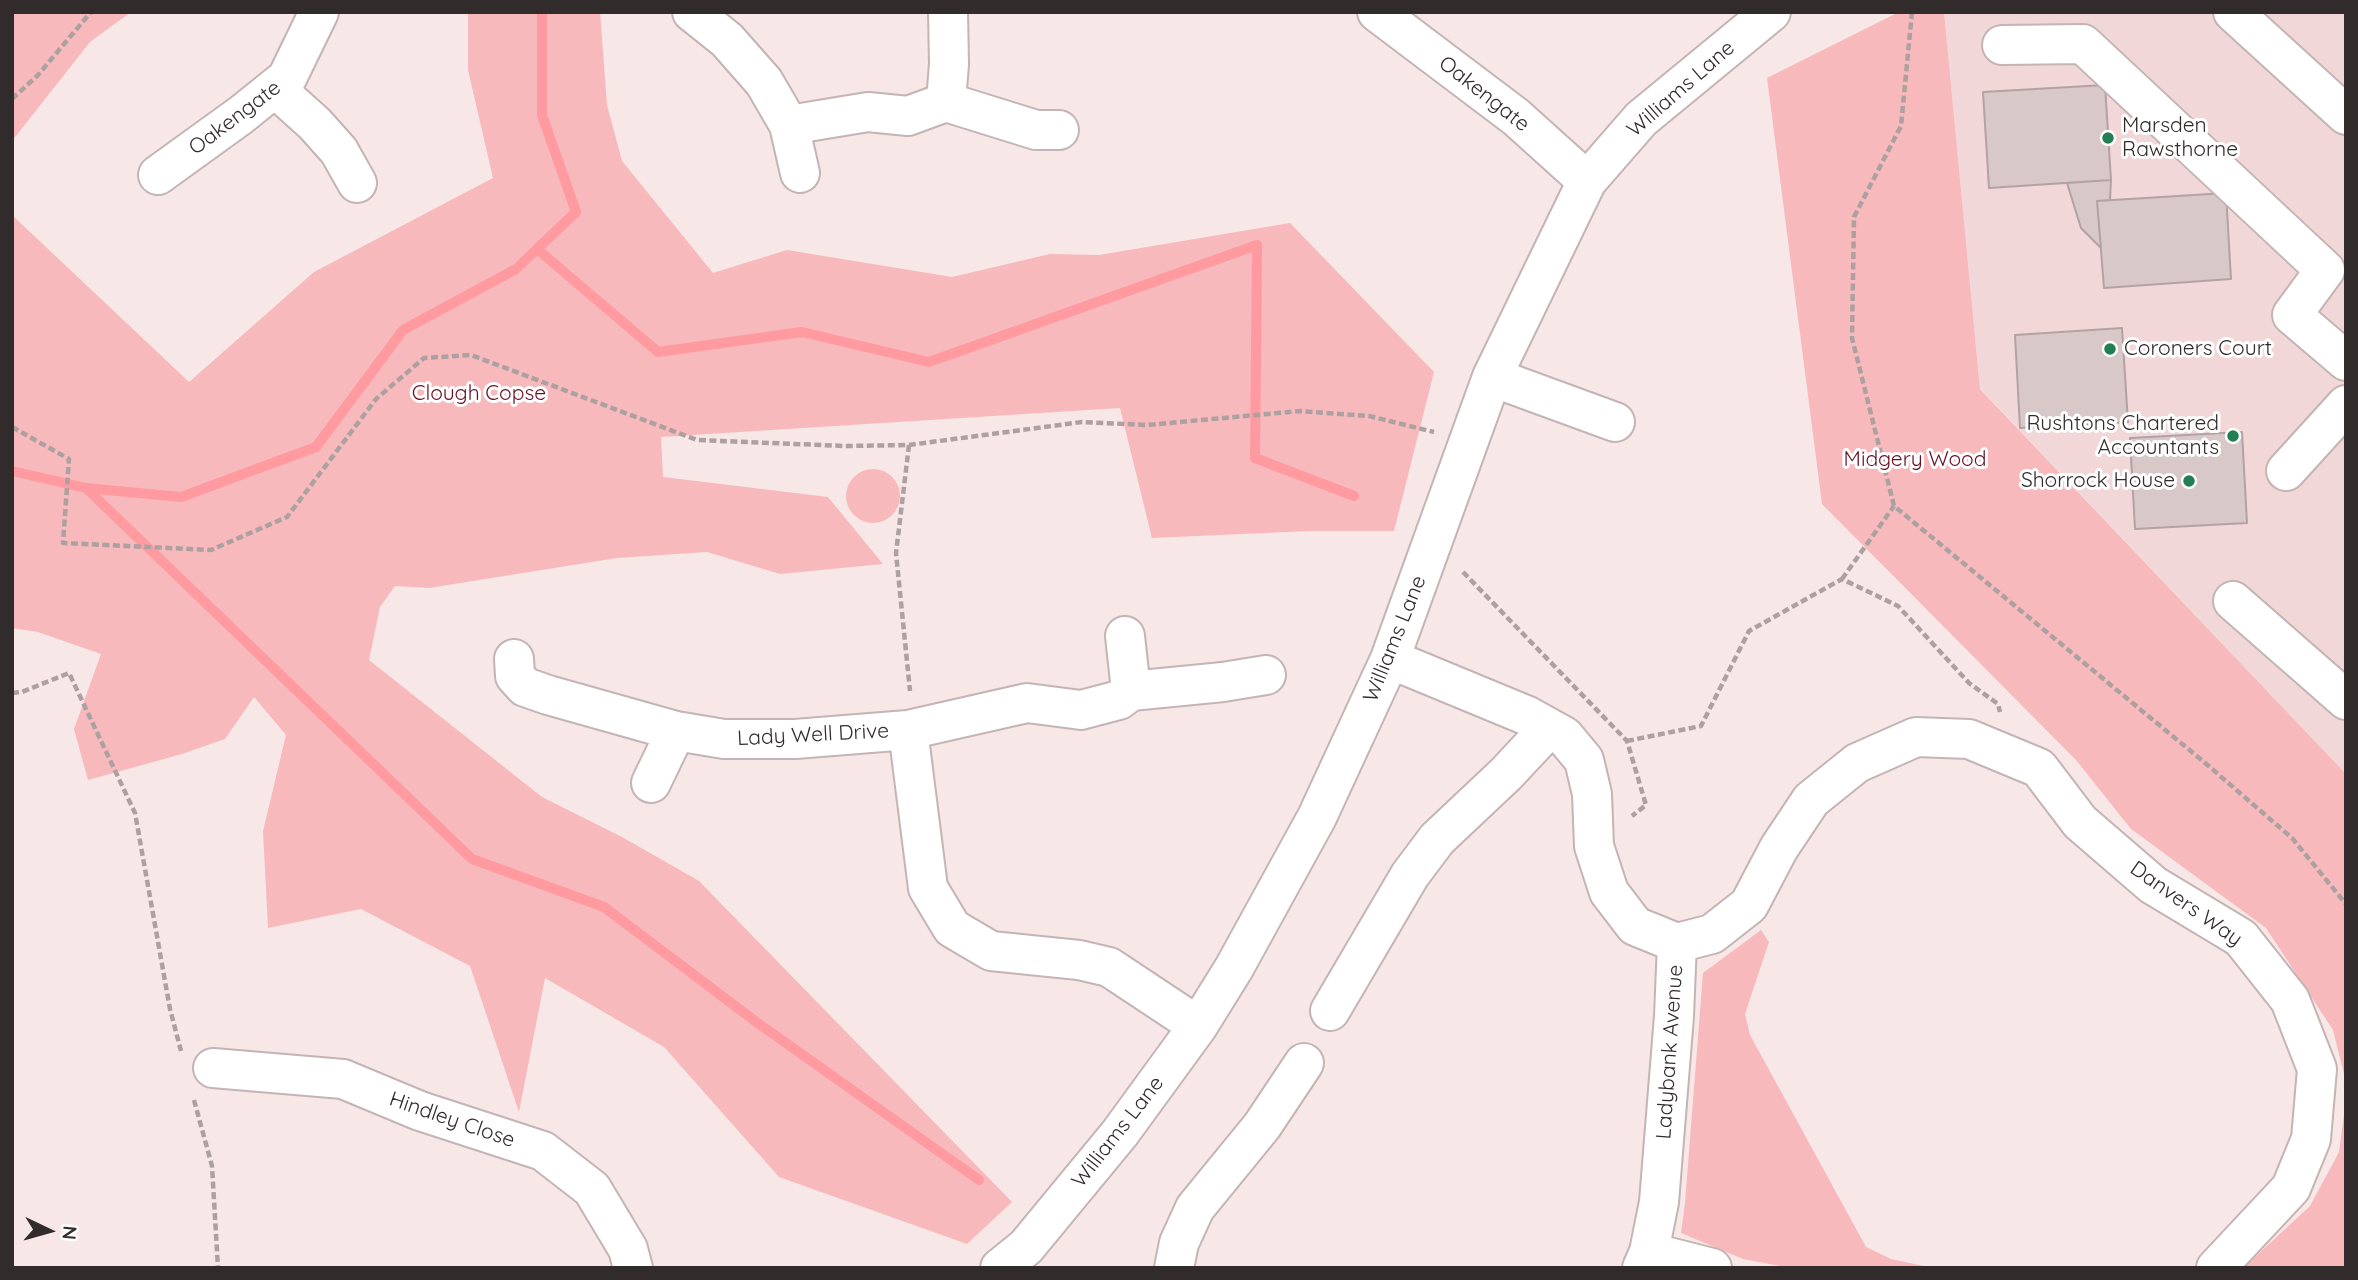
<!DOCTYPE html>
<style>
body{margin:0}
#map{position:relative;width:2358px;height:1280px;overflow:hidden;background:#f8e7e7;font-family:Quicksand,sans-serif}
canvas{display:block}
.frame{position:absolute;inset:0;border:14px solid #312b2b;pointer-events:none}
.north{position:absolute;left:14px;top:1196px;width:70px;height:70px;-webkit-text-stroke:5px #fff;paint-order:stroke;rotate:95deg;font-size:19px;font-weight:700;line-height:28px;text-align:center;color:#312b2b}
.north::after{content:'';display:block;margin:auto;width:24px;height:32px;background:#312b2b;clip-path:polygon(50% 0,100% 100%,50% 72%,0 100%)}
</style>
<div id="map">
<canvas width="2358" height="1280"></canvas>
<div class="frame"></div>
<div class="north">N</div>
</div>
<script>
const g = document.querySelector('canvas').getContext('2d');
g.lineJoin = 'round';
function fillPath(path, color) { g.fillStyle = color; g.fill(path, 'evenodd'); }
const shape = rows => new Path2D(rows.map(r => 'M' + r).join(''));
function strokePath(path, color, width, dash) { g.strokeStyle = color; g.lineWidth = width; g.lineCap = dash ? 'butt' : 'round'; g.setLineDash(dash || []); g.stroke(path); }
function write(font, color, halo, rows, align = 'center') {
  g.font = font + ' Quicksand,sans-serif'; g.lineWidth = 6; g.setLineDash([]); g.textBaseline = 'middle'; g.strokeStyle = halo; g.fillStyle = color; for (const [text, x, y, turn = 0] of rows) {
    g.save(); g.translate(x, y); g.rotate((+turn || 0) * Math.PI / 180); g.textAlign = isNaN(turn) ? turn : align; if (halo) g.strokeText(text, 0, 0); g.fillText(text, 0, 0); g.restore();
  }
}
fillPath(shape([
 [1944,12,2346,12,2346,774,1980,388]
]), '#f1d7d8');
fillPath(shape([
 [12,12,131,12,90,42,12,141],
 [468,12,600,12,607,105,622,161,713,273,787,250,952,277,1050,254,1099,255,1290,223,1434,372,1394,531,1310,531,1152,538,1120,408,661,437,663,477,828,497,883,564,780,574,707,552,617,558,429,588,395,586,380,607,369,660,542,797,622,837,699,881,1012,1202,967,1244,779,1177,664,1047,545,978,519,1112,470,966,361,909,268,928,263,831,286,735,254,697,225,739,182,754,88,780,74,729,101,654,38,632,12,628,12,215,189,382,314,272,493,178,468,70],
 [1899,12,1944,12,1980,389,2346,774,2346,1082,2333,1030,2266,928,2131,829,2076,760,1822,504,1767,78],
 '846 496a27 27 0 1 1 54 0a27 27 0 1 1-54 0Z',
 [1761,930,1769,942,1745,1014,1750,1035,1866,1247,1891,1259,1933,1268,1791,1268,1743,1259,1681,1233,1685,1203,1703,973],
 [2346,1099,2346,1268,2243,1268,2310,1206,2339,1152]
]), '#f7b9bb');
strokePath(shape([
 [537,249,576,212,542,115,542,12],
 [12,471,86,488,181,497,316,447,403,330,516,269,537,249,658,352,802,332,929,362,1257,245,1255,458,1354,496],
 [86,488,472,859,604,907,755,1021,979,1180]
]), '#fe9aa0', 10);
const building = shape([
 [2105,85,2111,180,1989,188,1983,92,2105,85],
 [2111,180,2110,200,2097,201,2101,248,2081,228,2067,183,2111,180],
 [2226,193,2231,279,2104,288,2097,201,2226,193],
 [2122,328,2128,422,2020,428,2015,335,2122,328],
 [2242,432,2247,523,2135,529,2130,438,2242,432]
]);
fillPath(building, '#d9c8c8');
strokePath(building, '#b2a2a3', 2);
const minor = shape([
 [692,12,727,40,764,82,789,125,800,173],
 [1377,12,1516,117,1587,181],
 [2233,12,2346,115],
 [2002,45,2083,44,2325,270,2292,315,2346,361],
 [275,88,315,124,339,151,357,183],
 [946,102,1036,130,1059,130],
 [789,125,868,112,908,116,946,102,949,64,948,12],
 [158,175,241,115,287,78,319,12],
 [1492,377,1615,422],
 [2286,471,2346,405],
 [2233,601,2346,700],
 [514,659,515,676,525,687,548,695,676,731,724,739,795,739,908,730,928,888,952,928,991,951,1079,960,1109,967,1198,1026],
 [1390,659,1528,716,1564,736,1584,760,1592,794,1594,846,1609,892,1635,926,1677,943,1674,1016,1659,1202,1649,1252,1642,1268],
 [1131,691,1223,682,1266,675],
 [908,730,1027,703,1081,710,1119,700,1131,691,1125,636],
 [651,783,676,731],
 [1677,943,1712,934,1749,905,1779,848,1811,800,1857,763,1916,737,1969,739,2039,768,2080,822,2153,885,2241,938,2290,1000,2317,1069,2311,1139,2291,1188,2216,1268],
 [1330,1011,1410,875,1437,839,1506,774,1549,728],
 [213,1068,343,1079,420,1111,543,1151,592,1189,628,1249,633,1268],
 [1649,1252,1712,1268],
 [1000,1268,1026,1247,1120,1133,1198,1026,1234,968,1317,817,1390,659,1492,377,1587,181,1641,119,1771,12],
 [1174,1268,1179,1243,1195,1208,1262,1126,1304,1063]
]);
strokePath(minor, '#c4b4b4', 42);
strokePath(shape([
 [1912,12,1901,126,1854,217,1852,338,1894,506,2204,762,2292,838,2346,904],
 [12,99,38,75,91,12],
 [12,427,69,459,63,543,211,550,287,517,376,399,424,358,471,355,697,440,845,446,909,445,1082,422,1147,425,1300,411,1369,416,1434,432],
 [909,445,896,553,910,691],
 [1463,572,1627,741,1646,805,1632,816],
 [1842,579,1894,506],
 [12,693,22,692,69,673,135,813,170,1009,181,1051],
 [1627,741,1701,726,1749,631,1842,579,1898,606,1969,683,1998,704,2000,712],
 [194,1100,212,1166,218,1268]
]), '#ada0a0', 4.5, [7, 3.5]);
strokePath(minor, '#fff', 38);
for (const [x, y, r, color] of [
 [2108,138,7,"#237e54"],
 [2110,349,7,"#237e54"],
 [2233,436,7,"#237e54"],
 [2189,481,7,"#237e54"]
]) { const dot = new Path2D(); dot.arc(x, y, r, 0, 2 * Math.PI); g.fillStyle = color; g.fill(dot); strokePath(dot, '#fff', 2.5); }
write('21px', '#312b2b', '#fff', [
 ["Williams Lane",1681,89,-41],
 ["Oakengate",1484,94,38],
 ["Oakengate",235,118,-37],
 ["Williams Lane",1395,639,-68],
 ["Lady Well Drive",813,735,-3],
 ["Danvers Way",2186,904,35],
 ["Ladybank Avenue",1670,1052,-86],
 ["Hindley Close",452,1120,19],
 ["Williams Lane",1118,1132,-52]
]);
write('21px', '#312b2b', '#fff', [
 ["Marsden",2122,126],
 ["Rawsthorne",2122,150],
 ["Coroners Court",2124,349],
 ["Rushtons Chartered",2219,424,"right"],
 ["Accountants",2219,448,"right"],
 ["Shorrock House",2175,481,"right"]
], 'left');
write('21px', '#681122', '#fff', [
 ["Clough Copse",479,394],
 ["Midgery Wood",1915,460]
]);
</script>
